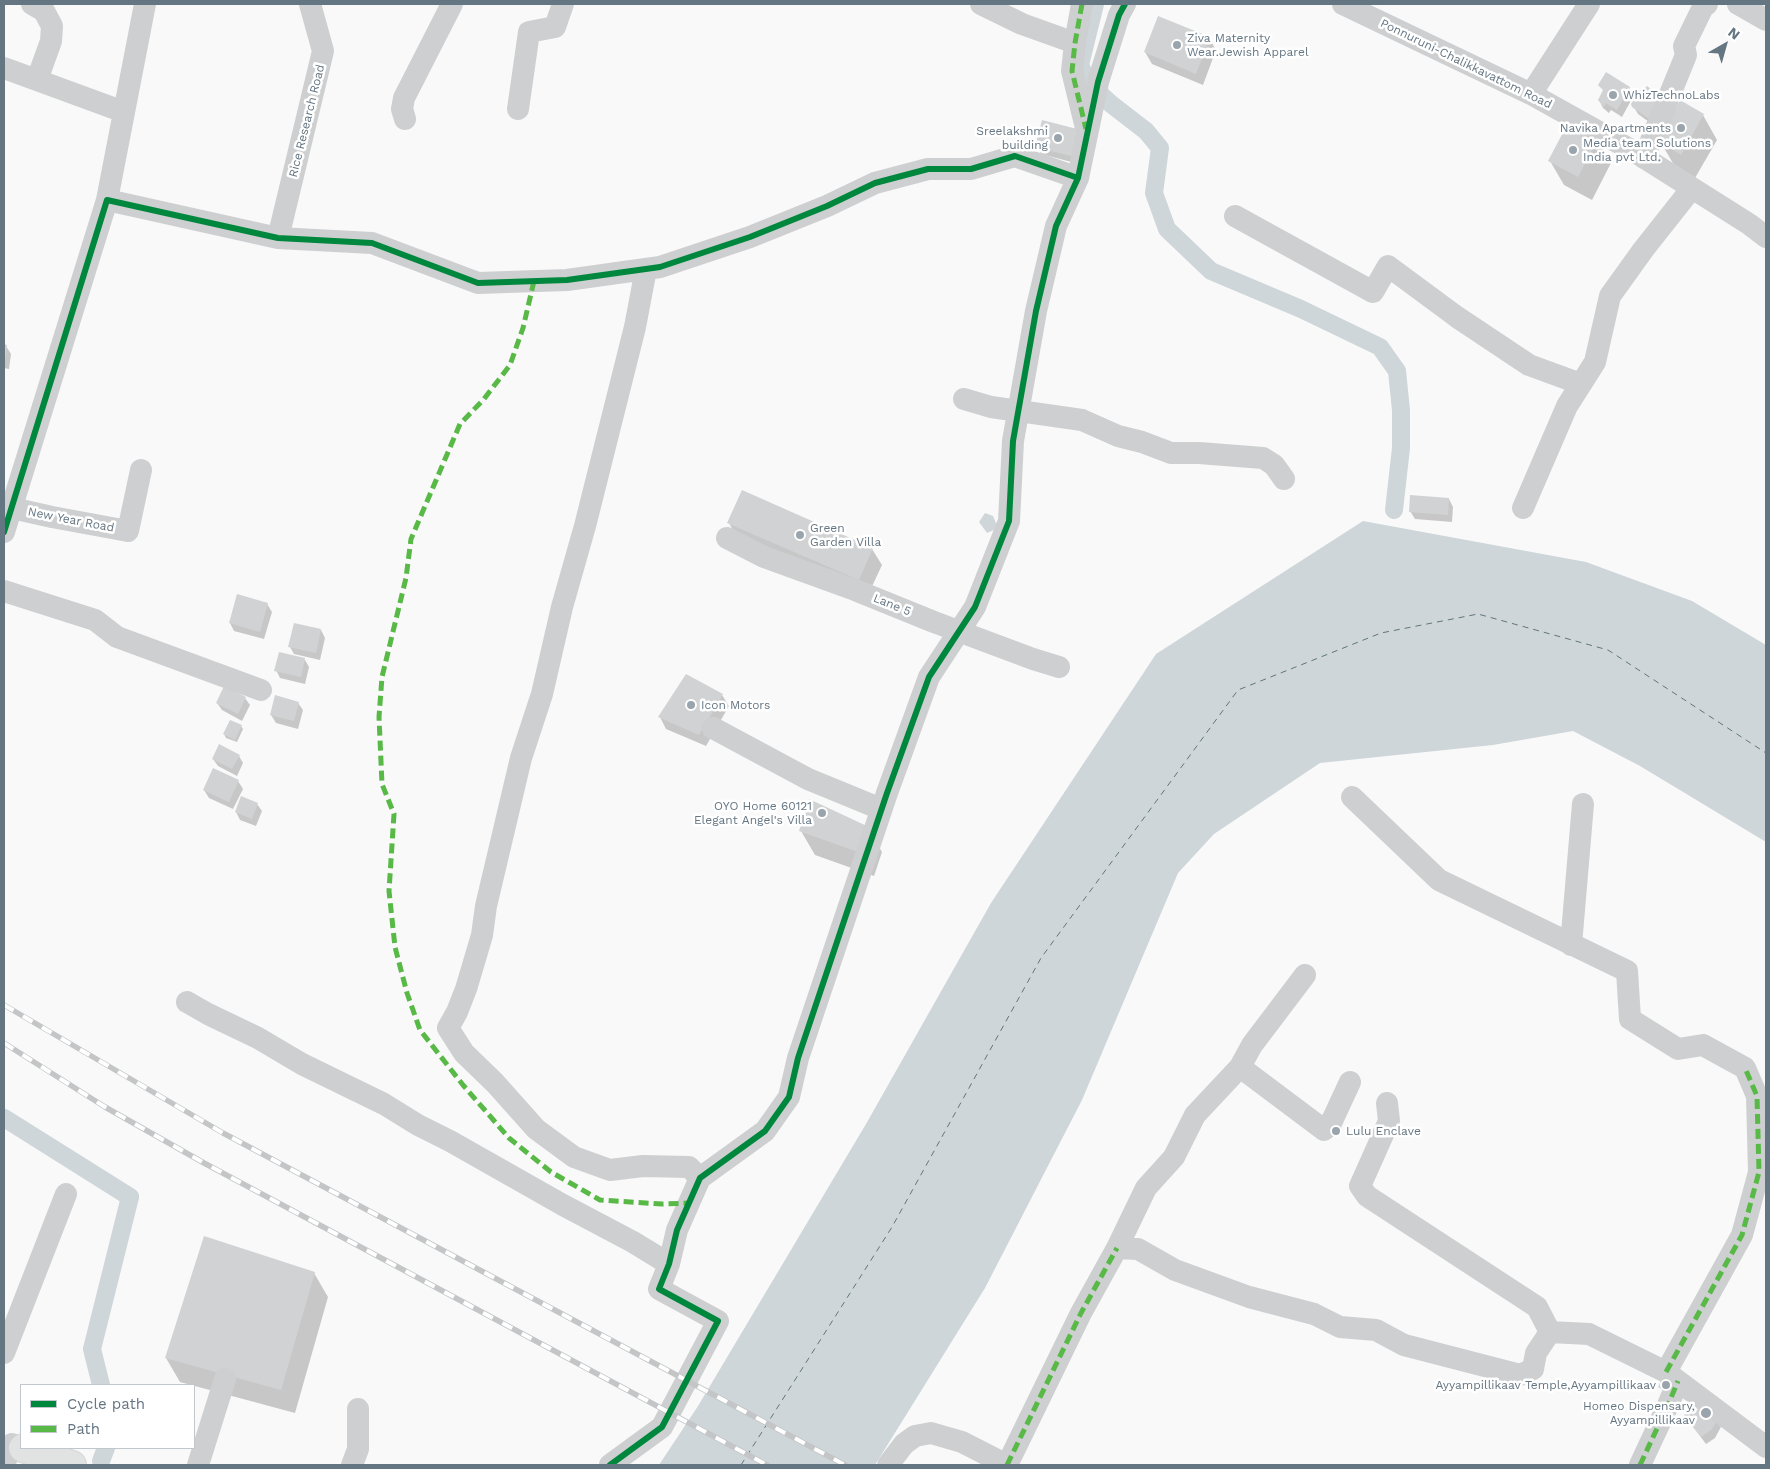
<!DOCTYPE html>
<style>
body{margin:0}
#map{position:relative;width:1770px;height:1469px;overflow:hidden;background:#f9f9f9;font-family:"Work Sans",sans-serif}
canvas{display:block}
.frame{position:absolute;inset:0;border:5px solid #657683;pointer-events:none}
.legend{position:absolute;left:20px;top:1384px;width:175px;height:65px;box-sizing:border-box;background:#fff;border:1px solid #c1c8cd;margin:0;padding:6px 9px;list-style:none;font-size:15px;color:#657683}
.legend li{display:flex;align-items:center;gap:10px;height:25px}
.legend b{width:25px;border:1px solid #c1c8cd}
.north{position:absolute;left:1700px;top:20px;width:50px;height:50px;-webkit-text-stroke:4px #fff;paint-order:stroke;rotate:38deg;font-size:14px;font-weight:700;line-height:20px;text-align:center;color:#657683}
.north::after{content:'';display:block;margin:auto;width:18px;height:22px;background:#657683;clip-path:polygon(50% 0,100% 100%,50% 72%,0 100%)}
</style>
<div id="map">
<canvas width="1770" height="1469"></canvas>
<div class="frame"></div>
<ul class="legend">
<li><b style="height:6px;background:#00873e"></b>Cycle path</li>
<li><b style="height:6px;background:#58b947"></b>Path</li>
</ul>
<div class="north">N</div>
</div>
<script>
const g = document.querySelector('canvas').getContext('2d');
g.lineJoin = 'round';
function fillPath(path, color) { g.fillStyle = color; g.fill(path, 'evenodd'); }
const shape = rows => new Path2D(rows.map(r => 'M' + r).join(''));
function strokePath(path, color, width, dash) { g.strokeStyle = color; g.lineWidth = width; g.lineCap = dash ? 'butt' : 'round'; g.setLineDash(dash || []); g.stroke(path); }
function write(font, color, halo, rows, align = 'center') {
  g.font = font + ' "Work Sans",sans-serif'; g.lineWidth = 5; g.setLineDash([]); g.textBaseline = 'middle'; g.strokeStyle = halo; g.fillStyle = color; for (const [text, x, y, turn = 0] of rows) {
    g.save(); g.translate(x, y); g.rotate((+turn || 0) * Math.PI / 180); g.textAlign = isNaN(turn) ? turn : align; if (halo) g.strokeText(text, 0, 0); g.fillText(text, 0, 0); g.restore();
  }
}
fillPath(shape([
 [985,513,993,516,998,528,987,533,979,522],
 [1363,521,1586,562,1692,601,1766,645,1766,842,1640,766,1573,731,1493,745,1320,763,1214,834,1178,873,1082,1100,985,1288,875,1465,659,1465,698,1406,866,1124,991,903,1156,654]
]), '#ced6d9');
fillPath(shape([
 [1209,38,1216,50,1203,85,1152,64,1145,52],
 [1600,85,1629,87,1634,95,1622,117,1611,110,1609,113,1603,108,1599,100,1604,91],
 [1641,91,1656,127,1638,114,1632,104],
 [1703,115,1717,140,1695,178,1674,165,1660,141],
 [1043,121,1079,164,1041,154,1037,146],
 [1597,139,1611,163,1592,200,1564,185,1550,161],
 [4,346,6,346,11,354,9,369,4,368],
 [1449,499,1453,507,1452,522,1415,519,1410,511],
 [729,523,872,549,882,565,868,595,738,539],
 [267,604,272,612,264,639,234,631,230,623],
 [321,630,325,638,320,660,294,654,290,647],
 [305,660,309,667,305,684,280,678,276,670],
 [722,695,729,706,706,746,666,729,660,717],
 [245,698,250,705,242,721,222,710,217,703],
 [298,703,303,710,298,729,276,723,271,715],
 [241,726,243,729,237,742,226,738,224,734],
 [239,756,243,763,237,776,218,766,213,759],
 [238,781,243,789,233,809,209,798,204,790],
 [257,804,262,811,256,826,240,820,236,812],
 [868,828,882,852,874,876,815,855,801,831],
 [314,1273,328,1297,295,1413,180,1382,166,1358],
 [1688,1410,1722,1425,1715,1438,1706,1444,1685,1416]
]), '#0003');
strokePath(shape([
 [1095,4,1080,65,1088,83,1111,104,1146,131,1160,148,1154,193,1167,229,1211,271,1301,309,1380,347,1397,371,1401,410,1401,448,1394,510],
 [4,1118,130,1197,92,1349,101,1385],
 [101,1461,106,1448]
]), '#ced6d9', 18);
strokePath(shape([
 [741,1465,892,1227,1041,958,1238,690,1381,633,1478,614,1608,650,1766,753]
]), '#60757c', 1, [6, 5]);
fillPath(shape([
 [1158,16,1210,37,1196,74,1144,52],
 [1606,72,1630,87,1617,110,1606,103,1604,107,1598,100,1603,90,1598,85],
 [1647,86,1665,100,1651,120,1632,107,1631,104,1640,90,1642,91],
 [1680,100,1704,114,1681,155,1659,141],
 [1042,120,1081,130,1075,157,1035,147],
 [1568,123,1598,138,1578,177,1548,161],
 [4,344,7,345,5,361,4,360],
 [742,490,873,548,859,580,727,523],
 [1410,495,1449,498,1448,515,1409,512],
 [237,594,268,603,260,632,229,623],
 [294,623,321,629,316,653,288,647],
 [279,652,305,658,301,677,274,671],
 [686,674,723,694,699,735,658,717],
 [224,686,246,697,238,714,216,703],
 [275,695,299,702,294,721,270,715],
 [230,720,242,725,235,740,223,734],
 [219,744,240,755,232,769,212,759],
 [213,768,239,780,229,802,203,790],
 [241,796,258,803,252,819,235,812],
 [809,799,869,827,861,853,799,831],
 [204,1236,315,1272,281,1390,165,1358],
 [1664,1375,1668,1393,1658,1387],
 [1688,1409,1699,1410,1717,1421,1711,1430,1701,1437,1684,1416]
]), '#d0d2d3');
const major = shape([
 [23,1448,72,1465]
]);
strokePath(major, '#d5d6d7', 30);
strokePath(shape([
 [32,4,44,11,52,26,51,41,37,80],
 [981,4,1022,24,1075,43],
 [1082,4,1075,43,1072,71,1086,128],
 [1343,4,1531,94,1635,152,1749,224,1766,237],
 [1738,4,1766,20],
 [4,68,124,112],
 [1531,94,1589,4],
 [518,109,529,32,555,27,563,4],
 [405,119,402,109,404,98,452,4],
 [1644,158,1686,55,1684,46,1704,5,1707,4],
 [107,200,145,4],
 [1235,216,1373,292,1388,266,1457,317,1529,365,1581,384],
 [278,238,323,51,310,4],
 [646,269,635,327,585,526,562,607,542,694,521,758,486,906,482,935,466,989,457,1012,448,1028,464,1053,495,1083,536,1129,574,1157,610,1170,643,1166,689,1167,700,1178],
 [964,399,991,407,1082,420,1118,436,1142,442,1171,453,1199,453,1263,458,1274,465,1284,479],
 [12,508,52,517,128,531,141,470],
 [1523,508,1567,406,1595,362,1610,296,1643,250,1692,188],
 [4,532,107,200,278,238,372,243,478,283,567,280,660,267,750,237,827,206,875,183,928,169,971,169,1015,156,1078,178,1098,82,1119,15,1125,4],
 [727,538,764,557,855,590,934,622,1033,659,1059,667],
 [4,591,95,620,117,637,261,690],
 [713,728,808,779,881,809],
 [1352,797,1439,880,1627,971,1630,1019,1678,1049,1703,1045,1745,1068,1757,1096,1759,1172,1742,1235,1666,1372],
 [1571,945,1583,804],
 [1305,975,1252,1045,1240,1067,1195,1115,1174,1157,1146,1188,1117,1248,1138,1249,1175,1270,1249,1297,1314,1314,1340,1327,1376,1330,1404,1345,1520,1375,1533,1369,1536,1353,1550,1332,1589,1334,1666,1372,1766,1447],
 [187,1002,208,1014,258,1038,302,1064,384,1104,418,1125,450,1141,563,1205,633,1242,669,1264],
 [1240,1067,1324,1130,1331,1123,1350,1082],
 [1387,1103,1389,1121,1360,1186,1367,1196,1537,1307,1550,1332],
 [4,1353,66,1194],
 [4,1465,12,1444],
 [198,1465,225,1379],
 [352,1465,358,1449,358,1409],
 [610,1465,662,1427,718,1321,659,1289,669,1264,677,1230,700,1178,765,1131,789,1097,798,1058,887,793,929,677,975,607,1009,521,1013,441,1036,311,1056,226,1078,178],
 [888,1465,904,1444,915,1436,931,1433,962,1442,1007,1465],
 [1007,1465,1081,1313,1117,1248],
 [1640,1465,1668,1405,1678,1381]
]), '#cecfd0', 22);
strokePath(major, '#e1e2e2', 28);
const rail = shape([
 [4,1005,223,1133,845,1465],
 [4,1043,105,1107,204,1163,767,1465]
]);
strokePath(rail, '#c3c5c6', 5.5);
strokePath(rail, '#fff', 4, [11]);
strokePath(shape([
 [1082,4,1075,43,1072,71,1086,129],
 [534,281,523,328,510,365,484,399,460,424,411,539,406,578,382,677,379,717,382,784,394,814,389,891,395,947,407,993,420,1030,463,1085,509,1138,551,1172,600,1200,662,1204,689,1203],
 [1666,1372,1742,1235,1759,1172,1757,1096,1745,1068],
 [1007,1465,1081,1313,1117,1248],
 [1640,1465,1668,1405,1678,1381]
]), '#58b947', 5, [10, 5]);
strokePath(shape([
 [4,532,107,200,278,238,372,243,478,283,567,280,660,267,750,237,827,206,875,183,928,169,971,169,1015,156,1078,178,1098,82,1119,15,1125,4],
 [610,1465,662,1427,718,1321,659,1289,669,1264,677,1230,700,1178,765,1131,789,1097,798,1058,887,793,929,677,975,607,1009,521,1013,441,1036,311,1056,226,1078,178]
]), '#00873e', 6);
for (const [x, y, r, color] of [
 [1177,45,5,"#99a4ac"],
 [1613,95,5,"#99a4ac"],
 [1681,128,5,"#99a4ac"],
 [1058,138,5,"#99a4ac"],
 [1573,150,5,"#99a4ac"],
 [800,535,5,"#99a4ac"],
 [691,705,5,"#99a4ac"],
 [822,813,5,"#99a4ac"],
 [1336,1131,5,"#99a4ac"],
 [1666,1385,5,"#99a4ac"],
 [1706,1413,6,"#99a4ac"]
]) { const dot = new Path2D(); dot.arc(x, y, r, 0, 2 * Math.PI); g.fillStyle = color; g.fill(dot); strokePath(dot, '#fff', 2); }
write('12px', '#657683', '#fff', [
 ["Ziva Maternity",1187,38],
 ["Wear.Jewish Apparel",1187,52],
 ["WhizTechnoLabs",1623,95],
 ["Navika Apartments",1671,128,"right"],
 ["Sreelakshmi",1048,131,"right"],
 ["building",1048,145,"right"],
 ["Media team Solutions",1583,143],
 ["India pvt Ltd.",1583,157],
 ["Green",810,528],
 ["Garden Villa",810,542],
 ["Icon Motors",701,705],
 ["OYO Home 60121",812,806,"right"],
 ["Elegant Angel's Villa",812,820,"right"],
 ["Lulu Enclave",1346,1131],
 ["Ayyampillikaav Temple,Ayyampillikaav",1656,1385,"right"],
 ["Homeo Dispensary,",1695,1406,"right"],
 ["Ayyampillikaav",1695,1420,"right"]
], 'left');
write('12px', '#657683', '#fff', [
 ["Ponnuruni-Chalikkavattom Road",1466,64,26],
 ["Rice Research Road",307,121,-76],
 ["New Year Road",71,520,11],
 ["Lane 5",892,605,22]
]);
</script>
